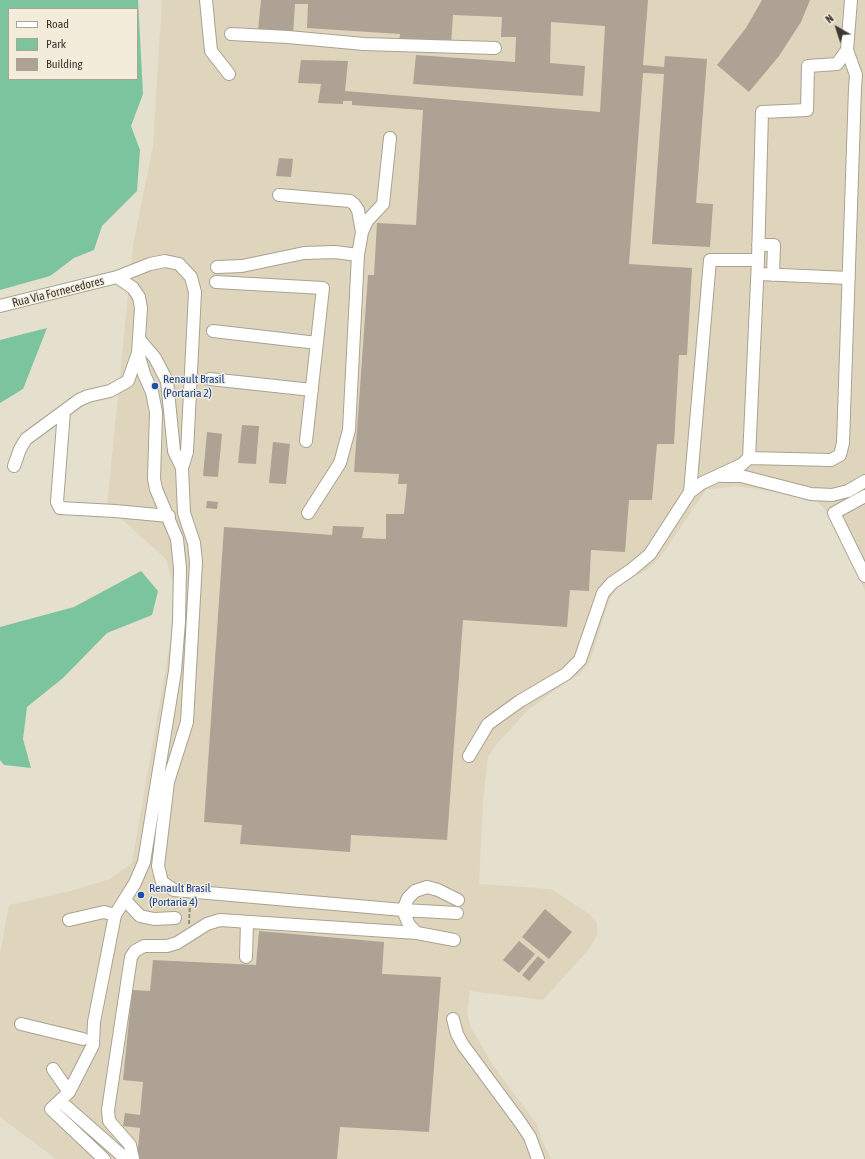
<!DOCTYPE html>
<style>
body{margin:0}
#map{position:relative;width:865px;height:1159px;overflow:hidden;background:#e5dfcd;font-family:"Asap Condensed",sans-serif}
canvas{display:block}
.legend{position:absolute;left:8px;top:8px;width:130px;height:72px;box-sizing:border-box;background:#f3ecda;border:1px solid #aaa497;margin:0;padding:5px 7px;list-style:none;font-size:12px;color:#3c3932}
.legend li{display:flex;align-items:center;gap:8px;height:20px}
.legend b{width:20px;border:1px solid #aaa497}
.north{position:absolute;left:817px;top:8px;width:40px;height:40px;-webkit-text-stroke:3px #f3ecda;paint-order:stroke;rotate:321deg;font-size:11px;font-weight:700;line-height:16px;text-align:center;color:#3c3932}
.north::after{content:'';display:block;margin:auto;width:14px;height:18px;background:#3c3932;clip-path:polygon(50% 0,100% 100%,50% 72%,0 100%)}
</style>
<div id="map">
<canvas width="865" height="1159"></canvas>
<ul class="legend">
<li><b style="height:5px;background:#fff"></b>Road</li>
<li><b style="height:11px;background:#7bc49d"></b>Park</li>
<li><b style="height:11px;background:#aea294"></b>Building</li>
</ul>
<div class="north">N</div>
</div>
<script>
const g = document.querySelector('canvas').getContext('2d');
g.lineJoin = 'round';
function fillPath(path, color) { g.fillStyle = color; g.fill(path, 'evenodd'); }
const shape = rows => new Path2D(rows.map(r => 'M' + r).join(''));
function strokePath(path, color, width, dash) { g.strokeStyle = color; g.lineWidth = width; g.lineCap = dash ? 'butt' : 'round'; g.setLineDash(dash || []); g.stroke(path); }
function write(font, color, halo, rows, align = 'center') {
  g.font = font + ' "Asap Condensed",sans-serif'; g.lineWidth = 3; g.setLineDash([]); g.textBaseline = 'middle'; g.strokeStyle = halo; g.fillStyle = color; for (const [text, x, y, turn = 0] of rows) {
    g.save(); g.translate(x, y); g.rotate((+turn || 0) * Math.PI / 180); g.textAlign = isNaN(turn) ? turn : align; if (halo) g.strokeText(text, 0, 0); g.fillText(text, 0, 0); g.restore();
  }
}
fillPath(shape([
 [162,0,865,0,865,591,835,522,819,503,794,495,736,486,706,490,662,555,647,570,629,579,617,588,609,600,594,650,588,665,579,675,565,683,528,710,495,746,488,757,483,801,479,884,551,889,589,914,597,923,597,935,590,948,543,1000,470,991,467,1013,471,1028,494,1067,537,1124,541,1138,551,1159,56,1159,0,1117,0,954,9,905,71,891,110,879,132,863,176,609,173,583,166,559,107,506,133,245,153,147]
]), '#ded5bc');
fillPath(shape([
 [0,0,138,0,143,94,131,126,140,150,137,191,102,226,94,250,74,258,50,276,0,290],
 [9,9,137,9,137,79,9,79],
 [47,328,23,389,0,403,0,340],
 [141,571,158,591,152,615,107,633,63,678,27,707,23,739,31,768,4,765,0,760,0,627,74,607]
]), '#7bc49d');
fillPath(shape([
 [261,0,648,0,643,65,664,67,665,56,707,59,696,203,713,204,710,247,652,244,664,74,643,73,629,264,692,268,687,355,679,355,674,444,657,444,652,500,629,500,625,552,591,550,589,591,570,590,567,627,463,620,447,840,351,835,350,852,240,844,242,825,204,822,224,527,332,535,333,526,364,527,362,538,386,539,386,514,404,514,407,484,398,484,399,474,354,472,368,275,374,275,377,223,416,225,423,110,352,105,352,101,343,101,343,104,318,103,321,84,298,83,301,60,348,61,345,91,600,112,605,26,551,22,550,63,585,66,583,96,413,84,416,55,515,62,516,37,501,37,502,17,453,15,451,44,399,41,400,34,307,28,308,4,295,4,293,34,258,31],
 [762,0,810,0,801,22,779,56,749,92,717,65,746,28],
 [279,158,293,159,291,177,276,176],
 [242,425,259,426,256,464,238,463],
 [207,432,222,434,218,477,203,476],
 [273,442,290,444,286,484,269,483],
 [207,501,218,502,217,509,206,508],
 [545,909,572,932,549,959,522,937],
 [259,931,384,942,382,974,441,977,429,1132,340,1127,337,1159,137,1159,140,1128,123,1126,125,1113,140,1115,143,1082,123,1080,132,990,150,991,153,960,256,965],
 [519,941,535,954,519,973,503,960],
 [538,956,545,962,529,981,522,975]
]), '#aea294');
const minor = shape([
 [206,0,211,51,229,74],
 [231,34,288,37,364,44,495,48],
 [279,195,350,201,354,204,358,210,362,232],
 [758,245,774,245,773,275],
 [758,260,762,112,807,110,808,66,837,64,847,50],
 [217,267,242,266,304,253,335,252,358,255,362,232,367,221,383,204,390,138],
 [759,274,849,278],
 [216,282,323,288,306,441],
 [0,306,117,277,150,264,165,261,179,264,191,277,195,292,187,452,182,468,174,451,167,381,155,358,139,339],
 [213,331,317,343],
 [210,379,312,390],
 [64,411,57,502,60,508,115,511,169,516],
 [14,466,20,449,26,439,79,400,88,396,110,391,128,381,138,353],
 [182,468,184,513,194,543,196,562,187,722,168,782,158,866,162,882,174,890,403,910,457,913],
 [722,476,741,476,811,494,832,495,848,491,865,481],
 [690,492,710,260,758,260,749,458],
 [865,496,834,513,865,576],
 [308,513,340,463,349,430,358,255],
 [469,756,488,724,520,701,566,674,580,660,603,593,612,583,631,570,650,554,690,492,702,483,741,465,749,458,831,460,840,455,843,443,855,88,856,75,847,50,851,0],
 [125,900,140,916,154,919,175,918],
 [69,920,104,912,115,915],
 [454,940,417,933,409,925,403,910,408,898,415,891,427,887,438,890,458,900],
 [246,957,247,922],
 [453,1019,457,1034,463,1045,520,1122,530,1137,538,1159],
 [21,1024,83,1039],
 [53,1069,69,1092],
 [60,1101,126,1159],
 [104,1159,51,1109,69,1092,93,1045,94,1022,115,915,135,883,144,862,175,671,179,622,180,568,177,539,156,489,154,479,156,412,152,392,144,374,138,353,141,308,139,297,133,288,117,277],
 [133,1159,130,1145,109,1121,108,1110,131,957,135,951,144,946,167,946,177,943,207,924,220,920,417,933]
]);
strokePath(minor, '#a8a291', 14);
strokePath(shape([
 [189,924,190,902]
]), '#928e81', 2, [4, 2]);
strokePath(minor, '#fff', 12);
for (const [x, y, r, color] of [
 [155,386,4,"#1a4fb4"],
 [141,895,4,"#1a4fb4"]
]) { const dot = new Path2D(); dot.arc(x, y, r, 0, 2 * Math.PI); g.fillStyle = color; g.fill(dot); strokePath(dot, '#f3ecda', 1.5); }
write('12px', '#3c3932', '#f3ecda', [
 ["Rua Via Fornecedores",58,292,-14]
]);
write('12px', '#164399', '#f3ecda', [
 ["Renault Brasil",163,379],
 ["(Portaria 2)",163,393],
 ["Renault Brasil",149,888],
 ["(Portaria 4)",149,902]
], 'left');
</script>
